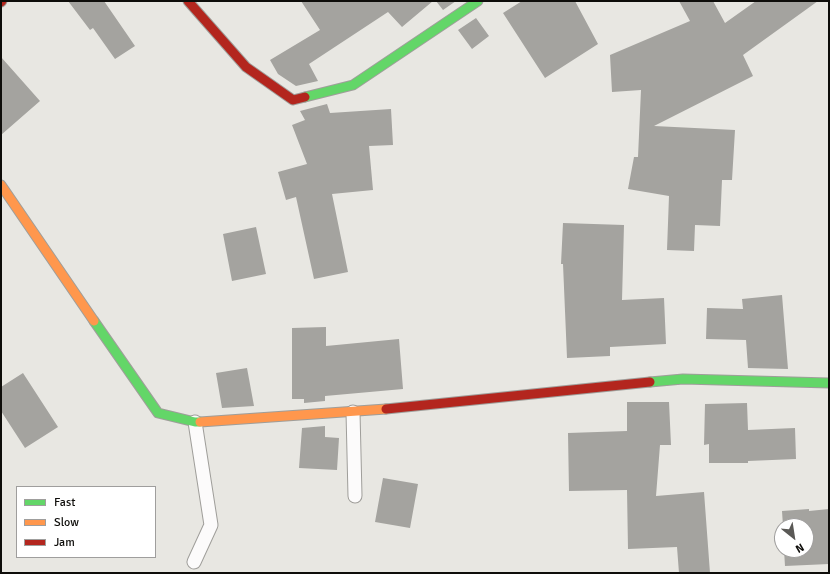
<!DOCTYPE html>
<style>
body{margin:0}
#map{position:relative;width:830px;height:574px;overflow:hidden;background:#e8e7e2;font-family:Signika,sans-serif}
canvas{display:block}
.frame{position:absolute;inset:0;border:2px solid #0e0d0a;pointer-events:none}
.legend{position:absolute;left:16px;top:486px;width:140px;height:72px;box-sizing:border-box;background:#fff;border:1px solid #9f9e9d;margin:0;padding:5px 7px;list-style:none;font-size:12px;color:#0e0d0a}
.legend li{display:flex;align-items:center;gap:8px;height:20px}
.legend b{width:20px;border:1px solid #9f9e9d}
.north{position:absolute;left:774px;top:518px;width:40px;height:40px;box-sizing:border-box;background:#fff;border:1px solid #9f9e9d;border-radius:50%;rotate:150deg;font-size:11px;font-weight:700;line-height:16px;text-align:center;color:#0e0d0a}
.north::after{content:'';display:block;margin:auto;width:14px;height:18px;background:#5a5956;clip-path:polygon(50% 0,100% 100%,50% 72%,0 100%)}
</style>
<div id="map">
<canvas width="830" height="574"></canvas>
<div class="frame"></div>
<ul class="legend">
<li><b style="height:5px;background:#63d668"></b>Fast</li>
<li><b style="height:5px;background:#ff974d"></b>Slow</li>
<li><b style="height:5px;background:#b3261e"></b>Jam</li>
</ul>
<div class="north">N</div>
</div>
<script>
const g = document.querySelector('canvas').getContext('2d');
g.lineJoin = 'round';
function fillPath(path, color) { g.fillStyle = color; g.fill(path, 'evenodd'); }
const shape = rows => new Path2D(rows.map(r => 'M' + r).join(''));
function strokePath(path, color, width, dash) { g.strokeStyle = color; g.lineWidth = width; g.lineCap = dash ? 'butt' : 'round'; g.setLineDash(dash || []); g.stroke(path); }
fillPath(shape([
 [68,1,104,1,135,46,115,59,93,28,90,30],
 [301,1,433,1,402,27,388,12,309,64,318,81,296,86,278,74,270,60,320,30],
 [436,1,456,1,443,10],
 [522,1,575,1,598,44,545,78,503,13],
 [679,1,713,1,725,23,756,1,818,1,743,55,753,76,654,126,735,130,732,180,722,180,720,226,695,225,694,251,667,250,669,196,628,189,634,157,638,157,641,90,612,92,610,55,690,21],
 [476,18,489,36,472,49,458,30],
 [1,57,40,101,1,135],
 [327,104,330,113,391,109,393,145,369,146,373,190,332,194,348,272,314,279,296,197,286,200,278,172,307,164,292,125,305,120,300,111],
 [563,223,624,225,622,300,664,298,666,344,610,347,610,356,567,358,563,264,561,264],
 [256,227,266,274,232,281,223,234],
 [782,295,788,369,748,368,746,340,706,339,707,308,743,309,742,299],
 [326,327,326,346,399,339,403,389,325,396,325,401,304,403,304,399,292,399,292,328],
 [247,368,254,406,222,408,216,373],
 [23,373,58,427,25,448,1,411,1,387],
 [627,402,669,402,671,445,660,445,656,496,704,492,710,573,679,573,677,547,628,549,627,490,569,491,568,433,627,431],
 [747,403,748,430,795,428,796,459,748,461,748,463,709,463,709,444,704,445,705,404],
 [325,426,325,437,339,438,337,470,299,468,302,428],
 [383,478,418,484,410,528,375,522],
 [809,509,809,511,829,509,829,564,785,566,784,550,806,550,806,526,783,526,782,511]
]), '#a4a39f');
const lane = shape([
 [353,412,355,496],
 [194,562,211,525,195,422]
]);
const fast = shape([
 [305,97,353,85,478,1],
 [94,321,158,413,195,422,200,422],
 [650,382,683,379,829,383]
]);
const slow = shape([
 [1,185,94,321],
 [200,422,386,409]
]);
const jam = shape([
 [188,1,246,67,293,100,305,97],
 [1,2,2,1],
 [386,409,650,382]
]);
strokePath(lane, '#9f9e9a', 15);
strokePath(fast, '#9f9e9a', 11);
strokePath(slow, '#9f9e9a', 11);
strokePath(jam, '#9f9e9a', 11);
strokePath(lane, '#fcfbfb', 13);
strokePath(fast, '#63d668', 9);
strokePath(slow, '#ff974d', 9);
strokePath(jam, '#b3261e', 9);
</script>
